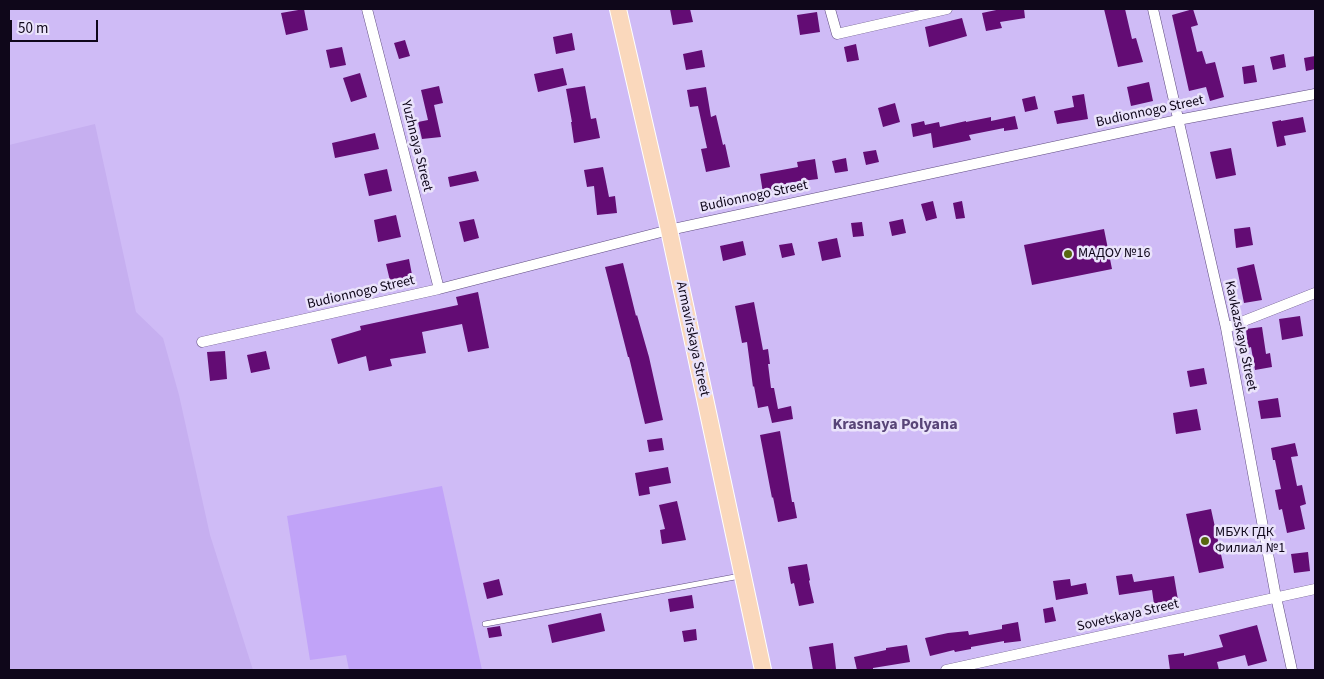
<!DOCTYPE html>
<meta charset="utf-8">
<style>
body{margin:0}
#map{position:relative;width:1324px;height:679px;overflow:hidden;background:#cfbbf6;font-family:"Source Sans 3",sans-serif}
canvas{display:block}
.frame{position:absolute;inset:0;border:10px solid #0f071a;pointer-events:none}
.scale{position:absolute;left:10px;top:20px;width:88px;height:22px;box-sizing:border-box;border:2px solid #0f071a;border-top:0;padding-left:6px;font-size:15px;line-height:18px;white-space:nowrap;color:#0f071a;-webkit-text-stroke:4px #eae3fb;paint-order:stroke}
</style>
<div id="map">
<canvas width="1324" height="679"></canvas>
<div class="frame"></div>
<div class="scale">50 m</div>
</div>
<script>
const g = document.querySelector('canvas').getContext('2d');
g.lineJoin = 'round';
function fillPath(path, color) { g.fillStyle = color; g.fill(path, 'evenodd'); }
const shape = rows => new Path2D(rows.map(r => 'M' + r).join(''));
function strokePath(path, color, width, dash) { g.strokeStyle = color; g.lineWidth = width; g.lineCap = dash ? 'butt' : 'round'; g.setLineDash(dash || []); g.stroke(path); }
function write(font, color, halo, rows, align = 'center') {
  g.font = font + ' "Source Sans 3",sans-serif'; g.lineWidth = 5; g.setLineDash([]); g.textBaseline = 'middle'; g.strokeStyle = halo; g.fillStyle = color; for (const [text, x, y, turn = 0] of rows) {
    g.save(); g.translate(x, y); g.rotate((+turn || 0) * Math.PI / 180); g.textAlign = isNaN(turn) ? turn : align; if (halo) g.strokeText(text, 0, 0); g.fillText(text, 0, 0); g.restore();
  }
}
fillPath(shape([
 [95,124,136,312,163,338,179,395,210,535,253,670,9,670,9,145]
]), '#c6aff0');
fillPath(shape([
 [442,486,482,670,349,670,346,655,310,660,287,516]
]), '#c1a3f8');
fillPath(shape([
 [304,9,308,30,286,35,281,13],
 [670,9,690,9,693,22,673,25],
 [1001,9,1024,9,1025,18,1000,22,1002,28,986,31,982,13],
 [1104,9,1125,9,1132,39,1136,38,1143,62,1118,67],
 [1193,9,1198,25,1191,27,1197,52,1202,51,1206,64,1215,62,1224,97,1210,101,1206,87,1189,91,1172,15],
 [817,12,820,32,800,35,797,15],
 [962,18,967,36,929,47,925,27],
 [572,33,575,50,556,54,553,37],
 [405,40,410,56,399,59,394,43],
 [856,44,859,60,847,62,844,47],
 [342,47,346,65,330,68,326,50],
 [702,50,705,67,686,70,683,54],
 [1284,54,1286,67,1273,70,1270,57],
 [1315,56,1315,69,1306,71,1304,58],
 [1254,65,1257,82,1244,84,1242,67],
 [563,68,567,85,538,92,534,74],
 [360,73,367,97,351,102,343,78],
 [1149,82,1153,101,1131,106,1127,87],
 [439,86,443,103,434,105,441,137,422,139,418,122,428,120,421,90],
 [585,86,591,119,596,118,600,138,574,143,571,122,572,122,566,89],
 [706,87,711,117,716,115,723,145,725,144,730,167,706,172,701,149,707,148,698,106,690,107,687,90],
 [1084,94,1088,119,1057,124,1054,111,1074,107,1072,96],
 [1035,96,1038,109,1025,112,1022,99],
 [895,103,900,122,883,127,878,108],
 [1015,116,1018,129,1004,131,1004,128,969,135,971,140,933,148,931,133,913,137,911,124,924,121,925,125,939,122,940,127,966,121,966,122,991,117,991,121],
 [1303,117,1306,132,1284,136,1286,145,1277,147,1272,122,1281,120,1281,121],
 [375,133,379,149,335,158,332,143],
 [1231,148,1236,175,1216,179,1210,152],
 [876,150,879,162,866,165,863,152],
 [846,158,848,171,835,173,832,161],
 [815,159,818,179,786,183,787,189,763,193,760,174,798,167,797,162],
 [603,167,609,197,615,196,617,213,597,215,594,186,587,187,584,170],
 [387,169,392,191,369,196,364,174],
 [476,171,479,181,450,187,448,177],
 [933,201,937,218,926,221,921,204],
 [962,201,965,218,956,219,953,203],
 [396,215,401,237,378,242,374,220],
 [474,219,479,238,464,242,459,222],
 [903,219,906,233,892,236,889,222],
 [862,222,864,236,853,237,851,223],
 [1250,227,1253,245,1236,248,1234,229],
 [1104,229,1112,269,1032,285,1024,245],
 [837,238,841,257,822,261,818,242],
 [743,241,746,255,723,261,720,246],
 [792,243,795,255,782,258,779,245],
 [409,259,413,280,391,285,386,264],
 [623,263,636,316,637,315,649,357,663,420,645,424,629,357,628,357,605,267],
 [1254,264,1262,300,1244,303,1237,268],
 [478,292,489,348,468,352,462,324,422,332,426,353,390,359,392,366,369,371,366,356,338,364,331,339,361,330,360,326,458,305,456,297],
 [754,302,763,350,768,349,770,364,768,364,771,388,774,388,778,409,791,406,793,419,772,423,768,406,758,408,754,386,753,387,747,342,742,343,735,306],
 [1300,316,1303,336,1282,340,1279,319],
 [1262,327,1266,354,1270,353,1272,367,1255,370,1251,347,1248,348,1246,329],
 [225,351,227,379,210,381,207,352],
 [266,351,270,369,251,373,247,355],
 [1204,368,1207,384,1190,387,1187,371],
 [1278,398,1281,417,1261,419,1258,401],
 [1197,409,1201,430,1176,434,1173,413],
 [780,431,792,502,794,502,797,518,778,522,773,497,772,498,760,435],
 [662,438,664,450,649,452,647,440],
 [1295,443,1298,456,1291,457,1297,486,1302,485,1306,504,1300,506,1305,529,1287,533,1282,509,1279,510,1275,490,1281,489,1275,460,1273,460,1271,448],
 [668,467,671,483,649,487,650,494,639,496,635,473],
 [677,501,686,540,662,544,660,530,665,529,659,505],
 [1211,509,1224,568,1199,573,1186,514],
 [1308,552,1310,571,1294,573,1291,554],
 [807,564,810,580,809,581,814,603,799,606,794,583,791,584,788,567],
 [1132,574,1134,582,1174,576,1178,600,1154,604,1152,590,1119,595,1116,576],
 [499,579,503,595,487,599,483,583],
 [1070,579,1071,586,1086,583,1088,594,1056,600,1053,581],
 [692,595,694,608,670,612,668,599],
 [1053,607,1056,621,1045,623,1043,609],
 [601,613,605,631,552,643,548,625],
 [1018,622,1021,641,1004,643,1004,641,971,647,971,649,955,652,954,650,930,656,925,638,948,633,968,631,969,635,1002,629,1002,625],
 [1257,625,1267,661,1248,666,1245,655,1217,662,1219,670,1170,670,1168,655,1184,653,1184,656,1223,647,1219,635],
 [500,626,502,636,489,638,487,628],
 [696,629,697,640,684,642,682,631],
 [833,643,836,669,813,670,809,647],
 [907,645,910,662,873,668,873,670,857,670,854,657,886,650,886,648]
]), '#630c74');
const service = shape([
 [485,624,740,576]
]);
const minor = shape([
 [367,9,439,289],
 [830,9,837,34,947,9],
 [1153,9,1226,328,1276,597,1292,670],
 [1226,328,1315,293],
 [202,342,439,289,669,230,1178,120,1315,94],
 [946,670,1315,589]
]);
const primary = shape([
 [618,9,669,230,763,670]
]);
strokePath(service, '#604d80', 6);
strokePath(minor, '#604d80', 11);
strokePath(primary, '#fff', 18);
strokePath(service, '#fff', 5);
strokePath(minor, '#fff', 10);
strokePath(primary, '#fad8bc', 16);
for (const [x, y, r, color] of [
 [1068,254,5,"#576710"],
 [1205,541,5,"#576710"]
]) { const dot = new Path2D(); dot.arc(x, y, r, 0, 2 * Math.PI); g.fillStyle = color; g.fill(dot); strokePath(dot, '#eae3fb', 2); }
write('14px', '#0f071a', '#eae3fb', [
 ["Budionnogo Street",1150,112,-12],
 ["Yuzhnaya Street",416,146,76],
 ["Budionnogo Street",754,197,-12],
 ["Budionnogo Street",361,293,-13],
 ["Kavkazskaya Street",1240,336,78],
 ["Armavirskaya Street",692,339,78],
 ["Sovetskaya Street",1128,616,-13]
]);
write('14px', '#0f071a', '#eae3fb', [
 ["МАДОУ №16",1078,254],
 ["МБУК ГДК",1215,533],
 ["Филиал №1",1215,549]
], 'left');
write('bold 16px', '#584578', '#eae3fb', [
 ["Krasnaya Polyana",895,425]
]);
</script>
